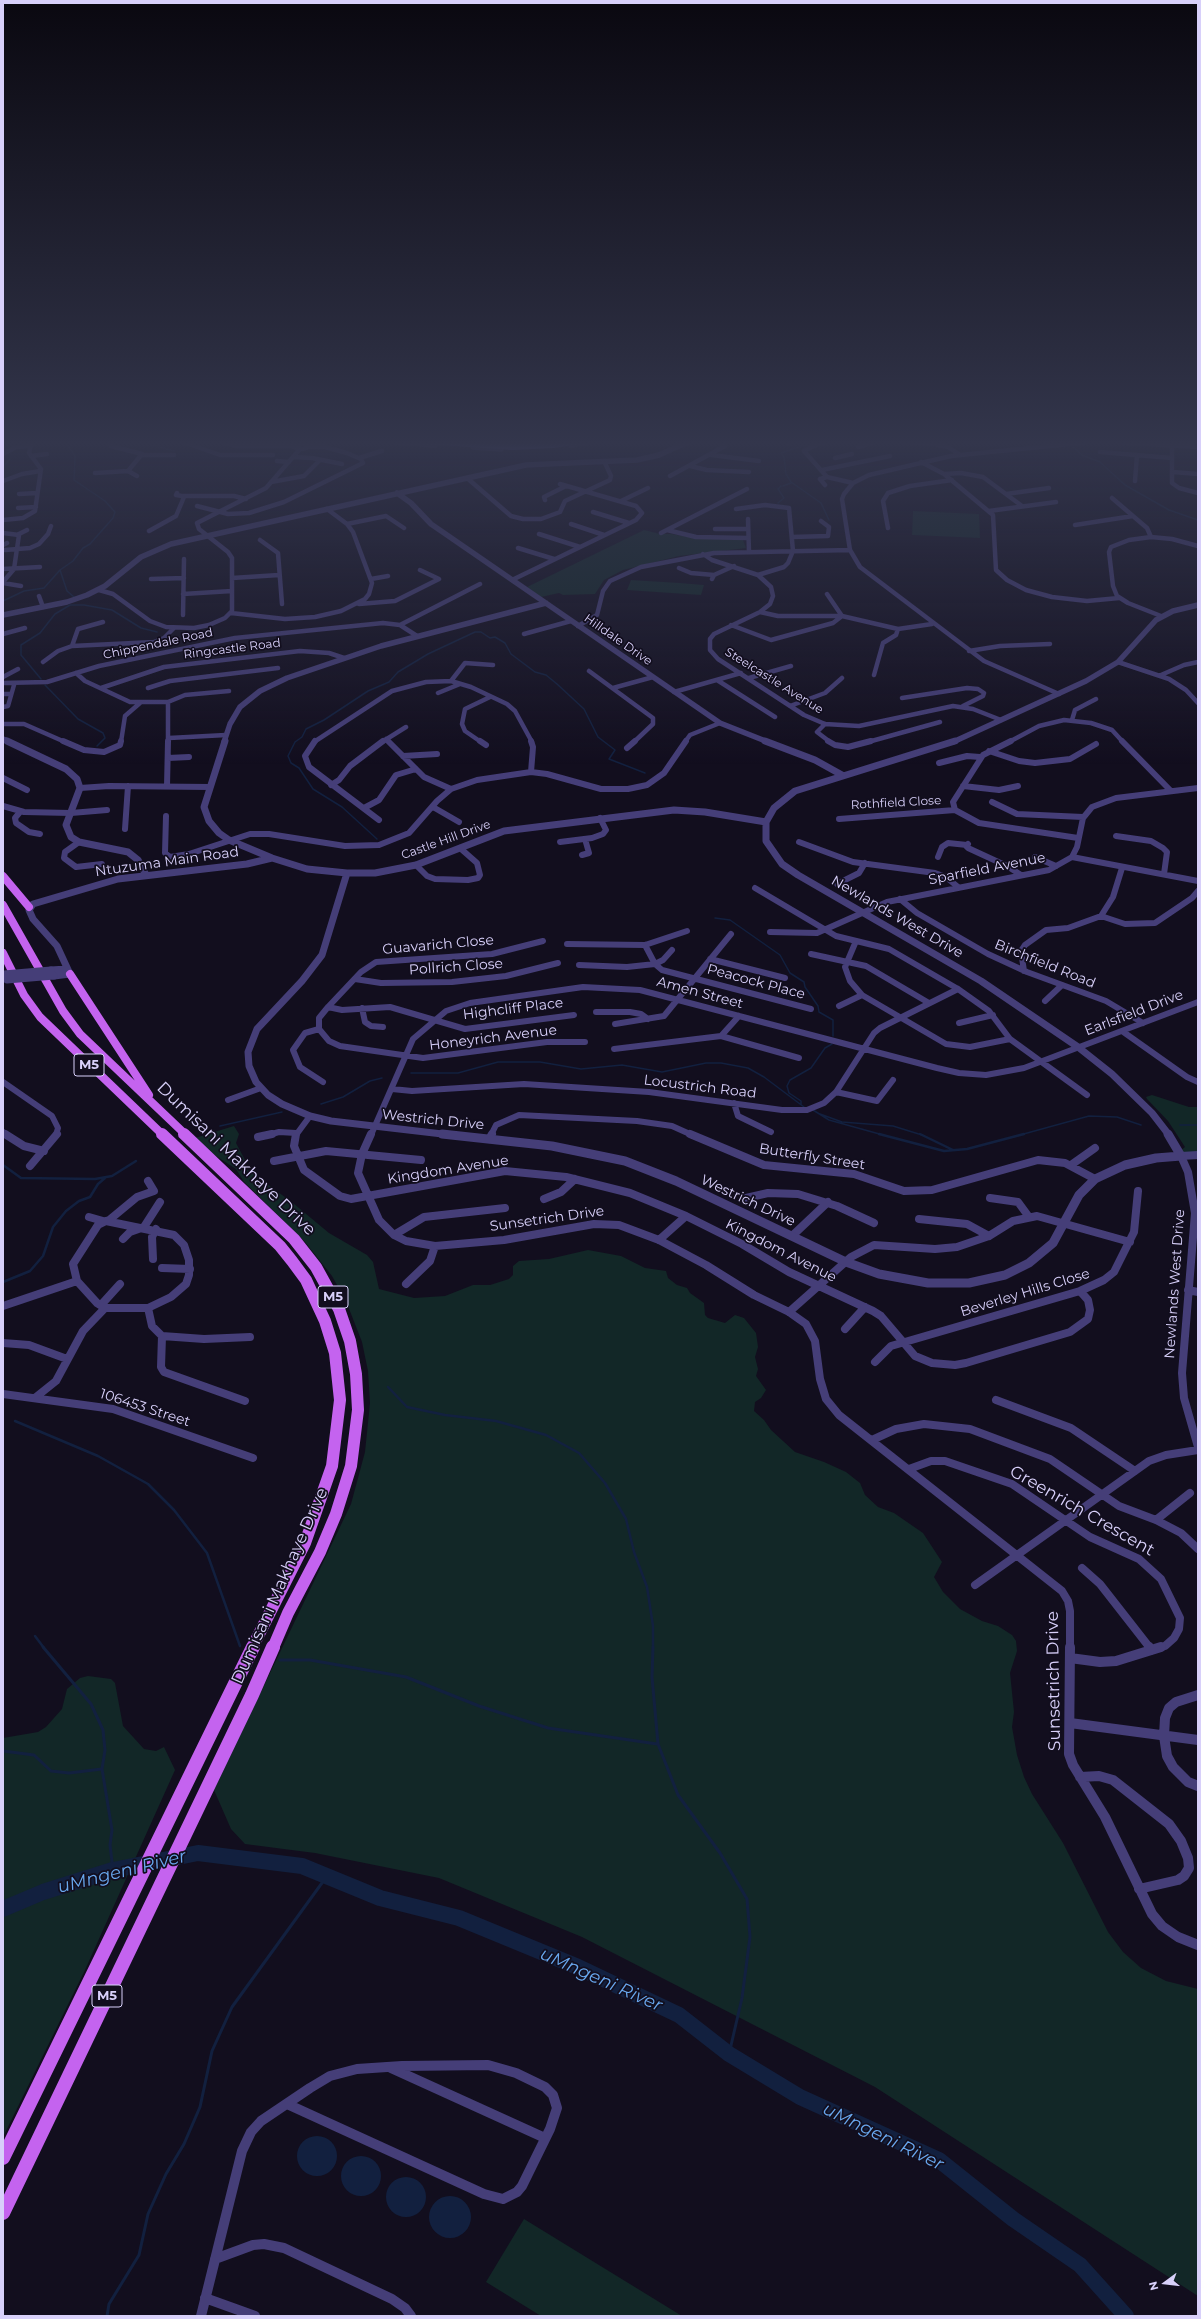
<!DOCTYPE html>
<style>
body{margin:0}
#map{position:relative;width:1201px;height:2319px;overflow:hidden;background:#120e1e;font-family:Montserrat,sans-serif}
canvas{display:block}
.frame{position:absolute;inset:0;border:4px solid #d8d0fa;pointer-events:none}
.north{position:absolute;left:1145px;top:2263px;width:40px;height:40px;-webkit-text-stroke:3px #120e1e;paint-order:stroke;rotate:255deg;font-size:11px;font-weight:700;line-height:16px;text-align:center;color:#d8d0fa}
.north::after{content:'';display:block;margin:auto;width:14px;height:18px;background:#d8d0fa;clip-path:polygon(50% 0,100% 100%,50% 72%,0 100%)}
</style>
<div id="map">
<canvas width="1201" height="2319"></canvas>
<div class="frame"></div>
<div class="north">N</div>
</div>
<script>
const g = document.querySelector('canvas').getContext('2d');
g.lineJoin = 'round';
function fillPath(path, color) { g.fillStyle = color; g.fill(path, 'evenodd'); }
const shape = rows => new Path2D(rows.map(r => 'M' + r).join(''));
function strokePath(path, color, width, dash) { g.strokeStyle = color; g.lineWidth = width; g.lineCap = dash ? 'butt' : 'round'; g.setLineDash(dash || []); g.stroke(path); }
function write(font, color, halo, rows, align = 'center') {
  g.font = font + ' Montserrat,sans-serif'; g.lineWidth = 3.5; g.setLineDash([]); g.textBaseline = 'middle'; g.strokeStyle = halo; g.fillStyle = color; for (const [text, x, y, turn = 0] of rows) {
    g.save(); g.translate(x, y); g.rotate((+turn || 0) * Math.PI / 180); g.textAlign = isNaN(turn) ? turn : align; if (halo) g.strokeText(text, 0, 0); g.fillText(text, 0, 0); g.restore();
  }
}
fillPath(shape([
 [913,511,979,514,980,538,912,535],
 [644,530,660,534,671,534,689,537,743,540,746,548,679,556,623,570,604,580,595,594,563,595,559,593,541,597,527,587],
 [631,580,680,583,704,585,701,595,627,590],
 [1152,1095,1189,1107,1198,1107,1198,1151,1192,1159,1169,1160,1185,1147,1168,1121,1147,1099,1146,1097],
 [234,1126,239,1134,236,1143,245,1160,244,1167,293,1203,329,1233,367,1255,373,1262,379,1289,414,1298,445,1296,473,1285,490,1285,509,1279,513,1275,513,1266,519,1261,549,1259,588,1250,621,1256,645,1268,666,1271,668,1278,677,1285,687,1288,690,1293,704,1303,705,1315,708,1318,725,1323,735,1315,744,1318,756,1333,758,1347,755,1357,758,1369,756,1376,766,1390,761,1398,755,1402,754,1411,764,1420,771,1430,795,1452,824,1462,846,1472,860,1483,865,1495,878,1507,894,1513,923,1533,942,1562,934,1577,943,1592,960,1609,982,1621,998,1626,1012,1635,1016,1641,1017,1651,1010,1673,1014,1712,1012,1727,1017,1755,1024,1777,1032,1794,1063,1843,1108,1932,1123,1952,1141,1968,1166,1981,1198,1989,1198,2296,875,2087,582,1937,439,1878,315,1853,245,1844,231,1829,214,1790,351,1504,365,1452,370,1403,368,1371,362,1342,346,1301,332,1276,305,1242,244,1182,236,1169,213,1154,195,1138],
 [88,1676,111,1679,115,1683,123,1726,144,1749,156,1751,164,1747,175,1770,85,1970,3,2137,3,1738,38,1732,46,1727,62,1709,67,1689,80,1678],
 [524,2219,682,2316,541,2316,486,2282]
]), '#122727');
fillPath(shape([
 '297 2156a20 20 0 1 1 40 0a20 20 0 1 1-40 0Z',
 '341 2176a20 20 0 1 1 40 0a20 20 0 1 1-40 0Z',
 '386 2197a20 20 0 1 1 40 0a20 20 0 1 1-40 0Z',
 '429 2217a21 21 0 1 1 42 0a21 21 0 1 1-42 0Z'
]), '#12203f');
strokePath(shape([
 [65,441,75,456,74,480,105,501,115,512,113,518,90,544,83,548,73,561,60,570,67,591,74,597],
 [122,441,149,444,174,451],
 [817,441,781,453,784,457,786,474,791,482,821,503,829,520],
 [1073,447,1082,455,1100,462,1125,485,1169,510,1198,520],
 [3,467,10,459],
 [783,486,791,483],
 [778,503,784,498,778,489,781,486],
 [3,601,24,591,44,588,60,570],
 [41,679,21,655,21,645,40,633,55,614,70,605,84,605,112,610,141,628,157,632],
 [45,685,78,719,103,733,105,738,97,746],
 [377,839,342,807,313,789,299,768,291,763,288,756,295,742,302,737,306,729,324,720,368,691,389,682,398,672,428,654,475,632,481,632,490,638,495,637,505,643,511,654,535,672,546,675,557,684,584,709,598,737,615,750,609,759,645,773],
 [715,918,730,920,780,955,790,973,804,982,805,987,818,1006,819,1012,833,1020,833,1036],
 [411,1073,458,1073,498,1062,540,1062,581,1069,622,1065,662,1072,706,1063,721,1063,748,1068,764,1077,804,1107],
 [321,1104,343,1097,370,1081,382,1078],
 [801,1104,801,1101,789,1093,787,1086,790,1080,811,1068,825,1048,832,1044],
 [813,1110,829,1120,883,1135],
 [820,1114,842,1122,893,1126,922,1135],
 [1180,1125,1198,1125],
 [220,1126,282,1112],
 [1020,1135,1089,1116,1117,1117,1141,1125]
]), '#12203f', 1.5);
strokePath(shape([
 [879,1134,944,1151,967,1149,1024,1134],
 [920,1134,953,1150],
 [3,1165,21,1178,95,1179,112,1176,136,1161],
 [3,1282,30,1271,43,1256,53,1227,66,1211,79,1201,90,1197,98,1184,105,1178],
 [388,1387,407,1407,445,1415,496,1421,546,1435,579,1453,605,1483,626,1519,634,1552,647,1587,653,1626,653,1648],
 [15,1421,98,1456,148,1484,174,1510,207,1553,240,1646],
 [35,1636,44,1648]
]), '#12203f', 2.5);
strokePath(shape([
 [43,1647,91,1704,103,1730,105,1750,102,1769,112,1830,110,1845,113,1870],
 [653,1647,652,1677,658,1744,678,1795,720,1853,747,1899,750,1937,742,1998,729,2054],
 [280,1660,310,1660,406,1677,479,1706,548,1728,657,1744],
 [3,1751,34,1755,51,1771,69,1773,102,1769],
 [107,2316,109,2304,139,2255,148,2214,166,2174,184,2144,200,2107,212,2051,232,2007,327,1876]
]), '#12203f', 3);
strokePath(shape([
 [3,1909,43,1892,113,1870,198,1853,302,1866,380,1898,459,1918,578,1967,679,2015,729,2054,800,2097,939,2160,1013,2219,1080,2265,1126,2316]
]), '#12203f', 16);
strokePath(shape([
 [108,441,111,446,142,454,128,471,137,476],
 [180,441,220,455,273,455],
 [219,441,237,446,293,446],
 [315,441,325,447],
 [778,441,790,443],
 [842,441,820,443,804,451,827,477,853,483],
 [862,441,929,443,948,447,960,455],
 [298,443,309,443,311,446,303,449,293,447,298,443],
 [1172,445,1172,483,1179,488,1198,493],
 [858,447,872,443],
 [1100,452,1172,458],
 [3,454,16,447,30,446],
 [142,455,174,455],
 [712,455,759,461],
 [31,456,47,454],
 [293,457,312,458,342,464],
 [359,458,382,451],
 [835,458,852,454],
 [277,461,289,462],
 [921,462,944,474,993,515,996,570,1007,580,1026,590,1052,597,1087,601,1119,598],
 [690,466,707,470,749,472],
 [822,470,890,456],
 [1173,472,1198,474],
 [95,473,128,471],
 [944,474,961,473,983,477,1022,506],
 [670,476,725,446,723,443,716,441],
 [467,478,511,516,523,519,541,519,560,512,565,501,610,480,611,476,605,463],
 [3,481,22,474,40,471],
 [1135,481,1137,455],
 [271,482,304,476,320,460],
 [825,485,820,479,827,477],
 [177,493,176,495,182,496,234,496,246,499],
 [19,494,37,493],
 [1006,494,1049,488],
 [1112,498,1147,528,1151,537],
 [545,500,544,497,566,486],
 [621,501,648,488],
 [197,506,228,514,249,513,284,502,363,463,361,459,347,453,325,447,311,447],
 [18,508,36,507],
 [736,509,765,505,789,508,793,551,788,563,784,567,758,575],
 [989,511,1056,502],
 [593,512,629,523],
 [748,519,749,552],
 [3,520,23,518,35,511,41,469,29,453,32,441],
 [347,524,386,516,404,528],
 [571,524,604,535],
 [1075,525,1133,516],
 [888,528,883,501,888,493,910,486,952,480],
 [715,529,748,529],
 [667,530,696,537,748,538],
 [149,531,176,516,184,497],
 [3,533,19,535,14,569,3,582],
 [661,533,747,489],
 [19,534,27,530],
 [539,534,580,547],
 [792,537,828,536,829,527,821,521],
 [260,540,278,553,282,604],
 [3,545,7,543],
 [518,548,554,559],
 [5,550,30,548,39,544,48,534,51,526],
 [703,554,712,560,758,575,771,587,773,596,770,604,760,612,714,634,710,639,710,650,718,659,804,715,825,724,859,726,953,706,973,709,1001,720],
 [679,568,691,573,714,575],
 [3,569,40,567],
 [232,578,279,575],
 [151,579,184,578],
 [371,579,388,576],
 [712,579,714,575,734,566],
 [512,580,636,520,642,513,636,506,560,484],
 [3,583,21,586],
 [99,590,113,594,150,621,166,627,194,628,209,625,225,618,232,611,232,558,228,552,199,529,197,523,266,488,300,449],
 [183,594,232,591],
 [39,596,43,607],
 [359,604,395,601,439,579,420,570],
 [760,612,778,616,842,616,898,629,932,624],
 [231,613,285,619,315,617,341,611,365,599,369,594,372,583,353,532,347,524,327,509],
 [183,615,184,559],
 [1161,616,1128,603,1117,596,1113,586,1109,552,1111,547,1129,540,1151,537,1172,539,1198,546],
 [400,625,480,584],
 [731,625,771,640,833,623,842,616,827,594],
 [578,626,597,615,603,591,610,581,641,567,714,553,850,550],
 [3,634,25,628],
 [524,634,571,621],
 [72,646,78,629,103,622],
 [969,651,1000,646,1050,644],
 [43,662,58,651,72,646,154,642,164,638,174,628],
 [1118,662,1169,679,1186,690,1198,703],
 [589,671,653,718,653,724,634,742],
 [76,673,85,681,130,702,168,702],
 [874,675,883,643,896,635,898,629],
 [1161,675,1184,665,1198,662],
 [3,677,18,669],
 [749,678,791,666],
 [717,680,775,717],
 [451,681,465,663,493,665],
 [3,683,47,682,99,666,235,638,383,623,400,625,417,636],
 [101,688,164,667,300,651,329,653,344,658],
 [148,688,170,681,278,668],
 [613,688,653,677],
 [674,692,741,673],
 [438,693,460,684],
 [3,694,11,694],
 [1059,694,984,661,860,567,850,550,842,499,844,494,853,483,869,475,951,456,1099,441,1198,447],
 [902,698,967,688,978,689,984,693,983,696,963,706],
 [790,706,825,693,842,678],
 [3,707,8,706,14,685],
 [1072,720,1075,710,1096,699],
 [3,724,24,724,65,742],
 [825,724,817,732,830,742],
 [169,738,226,735],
 [386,739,389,742],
 [121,742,125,716,140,703],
 [168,742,168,702,185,695,229,691],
 [314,742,392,691,426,682,451,681,471,687,507,704,515,711,532,742],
 [382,742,406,727],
 [481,742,465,731,462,724,465,709,490,697],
 [685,742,690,735,720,723],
 [868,742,940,722],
 [1009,742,1039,726,1064,720,1091,723,1112,730,1123,742]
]), '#453e78', 4.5);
strokePath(shape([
 [63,741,84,750,104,752,120,745,121,741],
 [315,741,305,756,309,767,379,820],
 [388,741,424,777,451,789],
 [480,741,486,745],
 [828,741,835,745,848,747,871,741],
 [1011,741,983,755,953,802,955,810,979,823,1078,838],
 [1122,741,1171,791],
 [627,748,635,741],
 [989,751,1019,761,1035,763,1070,759,1096,744],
 [403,756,437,754],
 [168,758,189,757],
 [939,763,967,756,980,757],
 [531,772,533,747,531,741],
 [3,778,27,790],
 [331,785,339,780,350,766,383,741],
 [167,786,168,741],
 [963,786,999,790,1018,786],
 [80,788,109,786,210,787],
 [992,802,1017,814,1083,817],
 [3,806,24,812,71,813,107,810],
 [433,807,459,822],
 [364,808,379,800,396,775,416,769],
 [20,812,15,818,16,823,29,832,40,834],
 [166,816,165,853,170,857,189,854,250,834,269,834,345,846,379,845,409,833,437,801,451,789,477,780,531,772,547,774,601,789,628,789,647,785,664,773,686,741],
 [839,819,955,810],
 [125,829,128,786],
 [1116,836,1151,841,1163,848,1167,852,1164,874],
 [79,842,65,852,64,858,76,867,102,864],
 [560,842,592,838,603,834,606,830,600,818],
 [799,842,853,862,935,873,946,877,958,887],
 [968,844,966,846,968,848,1007,866,1021,875],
 [582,855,589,853,585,839],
 [938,857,942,847,948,843,967,845],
 [1035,857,1056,866],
 [1072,857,1198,881],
 [416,865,427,876,435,879,468,880,478,878,480,875,477,863,460,848],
 [837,884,859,873,865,863],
 [755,888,836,936,889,949,958,989,989,1011,1010,1039,1087,1095],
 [900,899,917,913,988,954,1027,972,1106,1001,1143,1023],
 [1101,916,1125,924,1155,923,1192,898,1198,891],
 [770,932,817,933,887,902,1049,870,1072,857,1077,847,1083,818,1092,807,1116,798,1198,788],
 [543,941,492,954,376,962,361,972,328,1007,319,1018,319,1029,329,1041,340,1046,423,1058,547,1042,585,1042],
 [856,941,845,967,850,981,862,995,946,1044,970,1047,1010,1039],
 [567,944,645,945,687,931],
 [645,945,655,964,662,970,811,1009],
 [811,954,866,966,929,1003],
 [710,959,785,978],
 [579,965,627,967,655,964,663,960,672,950],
 [1024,971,1021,951,1025,945,1046,930,1068,928,1101,916,1113,897,1122,868],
 [355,979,381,983,452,982,506,976,558,963],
 [1045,1001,1062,985],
 [839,1006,862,995],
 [328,1007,342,1010,390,1007,465,1029,574,1015],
 [362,1008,365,1022,371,1026,383,1027],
 [596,1012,630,1012,641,1014,648,1019],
 [959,1023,993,1015],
 [615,1024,664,1016,731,934],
 [319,1029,305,1033,293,1050,300,1067,323,1082],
 [1122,1031,1187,1077,1198,1082],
 [721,1036,799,1058],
 [614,1049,721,1036,739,1016],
 [3,1082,52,1116,58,1128,56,1135],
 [392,1089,412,1091,524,1084,649,1092,782,1110,807,1110,824,1103,836,1092,874,1033,880,1028,958,989],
 [836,1092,877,1101,893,1080],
 [228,1100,261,1088],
 [734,1103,738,1116,771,1132],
 [3,1132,7,1135],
 [268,1135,279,1132,296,1133],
 [296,1135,310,1116],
 [371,1135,413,1039,446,1011,470,1003,583,987,640,990,937,1068,959,1073,986,1075,1024,1068,1198,1002],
 [491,1135,496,1125,519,1115,637,1121,672,1126,692,1135]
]), '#453e78', 6);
strokePath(shape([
 [5,1134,24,1146,44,1151],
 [296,1134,294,1146,304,1170,340,1196,351,1199,505,1171,566,1177,630,1193,686,1216,742,1244,789,1272,873,1311,881,1316,915,1356,932,1363,955,1365,966,1363,1070,1332,1088,1319,1090,1310,1088,1300,1080,1291],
 [371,1134,362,1154,358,1173,379,1220,394,1235,406,1241,435,1246,504,1240,594,1224,619,1225,659,1240,706,1265,754,1295,789,1312,806,1324,815,1341,820,1379,826,1399,839,1415,1062,1591,1068,1601,1070,1611,1070,1648],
 [690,1134,764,1165,854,1174,904,1191,932,1190,1038,1160,1065,1163,1095,1179],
 [258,1137,272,1134],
 [489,1139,492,1134],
 [1198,1155,1181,1156,1188,1172,1195,1213,1182,1373,1184,1398,1198,1447],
 [274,1161,326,1151,421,1160],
 [1071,1165,1095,1148],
 [30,1166,57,1134],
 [746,1198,768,1193,798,1194,837,1206,874,1223],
 [990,1198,1018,1202,1029,1217],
 [544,1199,561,1192,575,1179],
 [89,1217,103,1221],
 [919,1219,967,1224,989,1236],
 [106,1221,174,1235,184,1245,189,1260,189,1275,186,1284,171,1297,148,1308,105,1308,97,1303,77,1281,73,1264,98,1225,106,1221],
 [108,1221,137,1197,154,1191,148,1181],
 [394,1235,424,1217,505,1208],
 [792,1236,828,1202],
 [123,1239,130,1232,144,1227,160,1202],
 [659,1240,686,1216],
 [153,1259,152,1237,156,1229],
 [162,1268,190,1269],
 [406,1284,430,1261,435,1246],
 [1188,1290,1198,1292],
 [101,1305,120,1284],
 [3,1306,77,1281],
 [148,1308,152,1326,162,1336,204,1339,250,1337],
 [789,1312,851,1257,874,1245,935,1249,957,1247,989,1236,1013,1221,1037,1216,1130,1242],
 [845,1329,865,1307],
 [162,1336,161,1367,164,1372,245,1401],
 [3,1343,29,1345,67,1359],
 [875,1362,891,1346,1080,1291,1104,1280,1114,1272,1134,1232,1138,1191],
 [3,1394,113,1409,253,1458],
 [36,1397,56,1381,83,1331,105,1308],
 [996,1400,1071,1428,1135,1471],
 [872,1440,896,1429,924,1424,970,1429,1050,1459,1119,1506,1156,1520,1181,1533,1198,1549],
 [909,1469,931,1461,945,1461,1012,1484,1090,1537,1139,1559,1161,1579,1180,1618,1179,1629,1174,1638,1165,1646,1158,1648],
 [1156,1520,1190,1493],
 [1082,1568,1100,1584,1150,1648],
 [975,1585,1149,1461,1166,1455,1198,1450]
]), '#453e78', 8);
strokePath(shape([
 [1070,1647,1069,1754,1073,1765,1105,1817,1152,1914,1162,1926,1178,1937,1198,1945],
 [1149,1647,1151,1650],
 [1070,1658,1100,1662,1116,1661,1161,1647],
 [1198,1695,1176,1702,1169,1708,1165,1718,1164,1736,1167,1756,1173,1767,1188,1782,1198,1786],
 [1070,1723,1198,1740],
 [1080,1777,1099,1776,1113,1780,1169,1824,1181,1841,1188,1858,1189,1868,1184,1876,1178,1880,1139,1889],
 [391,2068,545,2138],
 [215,2259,253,2245,264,2244,284,2248,392,2299,405,2308,411,2316],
 [205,2298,255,2316],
 [201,2316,242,2151,251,2132,261,2121,310,2088,330,2076,357,2069,402,2066,488,2065,516,2073,545,2087,553,2095,557,2108,550,2129,522,2186,517,2192,503,2199,484,2194,287,2104]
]), '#453e78', 10);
strokePath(shape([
 [383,441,435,445],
 [571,445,593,441],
 [473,447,501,449],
 [397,493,411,503,431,524,720,723,768,742],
 [3,615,67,602,87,595,105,586,141,557,171,544,526,465,637,460,659,455,690,441],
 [3,739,9,742],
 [224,742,230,724,240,707,260,691,287,678,381,646,546,603],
 [953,742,1086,681,1118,662,1156,620,1173,611,1198,605]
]), '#453e78', 5.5);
strokePath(shape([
 [7,741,66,769,77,779,80,788,66,825,71,837,79,842,128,852,138,860,146,875],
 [225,741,204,807,209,821,219,833,229,840,272,858,307,869,347,873,375,873,416,865,504,831,674,810,705,812,766,822],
 [765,741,815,760,842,775],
 [955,741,795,791,774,808,766,822,766,841,782,864,798,875,981,981,1078,1047,1112,1074,1152,1113,1169,1135],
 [347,873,322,955,302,981,257,1029,248,1052,249,1066,256,1082,268,1095,282,1104,310,1116,331,1121,451,1135],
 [51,970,67,969],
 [54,976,70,974,57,946,33,919,29,910,33,904,118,879,247,864,272,858]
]), '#453e78', 7);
strokePath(shape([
 [442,1134,552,1146,625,1161,676,1181,846,1262,879,1274,928,1283,969,1283,1005,1275,1029,1263,1053,1243,1079,1195,1095,1179,1125,1165,1156,1158,1181,1156,1168,1134]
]), '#453e78', 9);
strokePath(shape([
 [427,441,513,447,553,445,579,441]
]), '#7d71f0', 6);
strokePath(shape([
 [3,876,29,907],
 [3,905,63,1011,80,1034,186,1135],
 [3,953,24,995,40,1017,163,1135],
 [70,974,149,1095]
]), '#c463ef', 8);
strokePath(shape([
 [162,1134,280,1246,292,1261,306,1280,325,1321,335,1353,340,1400,332,1466,305,1543,252,1648],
 [184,1134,294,1239,316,1267,339,1309,350,1341,356,1374,358,1410,351,1466,336,1514,320,1552,288,1613,273,1648]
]), '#c463ef', 12);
strokePath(shape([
 [3,2158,253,1647],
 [3,2213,252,1695,273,1647]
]), '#c463ef', 14);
strokePath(shape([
 [4,974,51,970],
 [7,980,54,976]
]), '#453e78', 7);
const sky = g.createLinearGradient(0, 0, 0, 765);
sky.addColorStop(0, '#0a0810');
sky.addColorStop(0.58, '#33364c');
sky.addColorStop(1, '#33364c00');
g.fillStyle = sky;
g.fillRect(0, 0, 1201, 765);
write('12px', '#d8d0fa', '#120e1e', [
 ["Hilldale Drive",618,640,35],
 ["Chippendale Road",158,644,-12],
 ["Ringcastle Road",232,649,-7],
 ["Steelcastle Avenue",774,681,32],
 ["Rothfield Close",896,803,-3],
 ["Castle Hill Drive",446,840,-20]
]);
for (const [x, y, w] of [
 [89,1065,30],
 [333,1297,30],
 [107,1996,30]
]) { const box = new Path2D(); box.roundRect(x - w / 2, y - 11, w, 22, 3); g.fillStyle = '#120e1e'; g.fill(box); strokePath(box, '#d8d0fa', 1); }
write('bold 13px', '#d8d0fa', null, [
 ["M5",89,1065],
 ["M5",333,1297],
 ["M5",107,1996]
]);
write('14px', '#d8d0fa', '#120e1e', [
 ["Ntuzuma Main Road",167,862,-8],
 ["Sparfield Avenue",987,869,-11],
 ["Newlands West Drive",897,917,30],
 ["Guavarich Close",438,945,-5],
 ["Birchfield Road",1045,964,22],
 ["Pollrich Close",456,967,-4],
 ["Peacock Place",756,982,15],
 ["Amen Street",700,993,15],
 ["Highcliff Place",513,1009,-7],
 ["Earlsfield Drive",1134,1013,-21],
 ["Honeyrich Avenue",493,1038,-7],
 ["Locustrich Road",700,1087,7],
 ["Westrich Drive",433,1120,6],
 ["Butterfly Street",812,1157,9],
 ["Kingdom Avenue",448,1170,-9],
 ["Westrich Drive",748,1201,25],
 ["Sunsetrich Drive",547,1219,-8],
 ["Kingdom Avenue",781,1251,27],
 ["Newlands West Drive",1175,1284,-86],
 ["Beverley Hills Close",1025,1293,-17],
 ["106453 Street",145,1408,18]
]);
write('17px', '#d8d0fa', '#120e1e', [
 ["Dumisani Makhaye Drive",236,1159,44],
 ["Greenrich Crescent",1082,1511,30],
 ["Dumisani Makhaye Drive",280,1586,-66],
 ["Sunsetrich Drive",1054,1681,-91]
]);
write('italic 18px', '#69a8ef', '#120e1e', [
 ["uMngeni River",122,1872,-14],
 ["uMngeni River",601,1980,24],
 ["uMngeni River",883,2137,26]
]);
</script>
